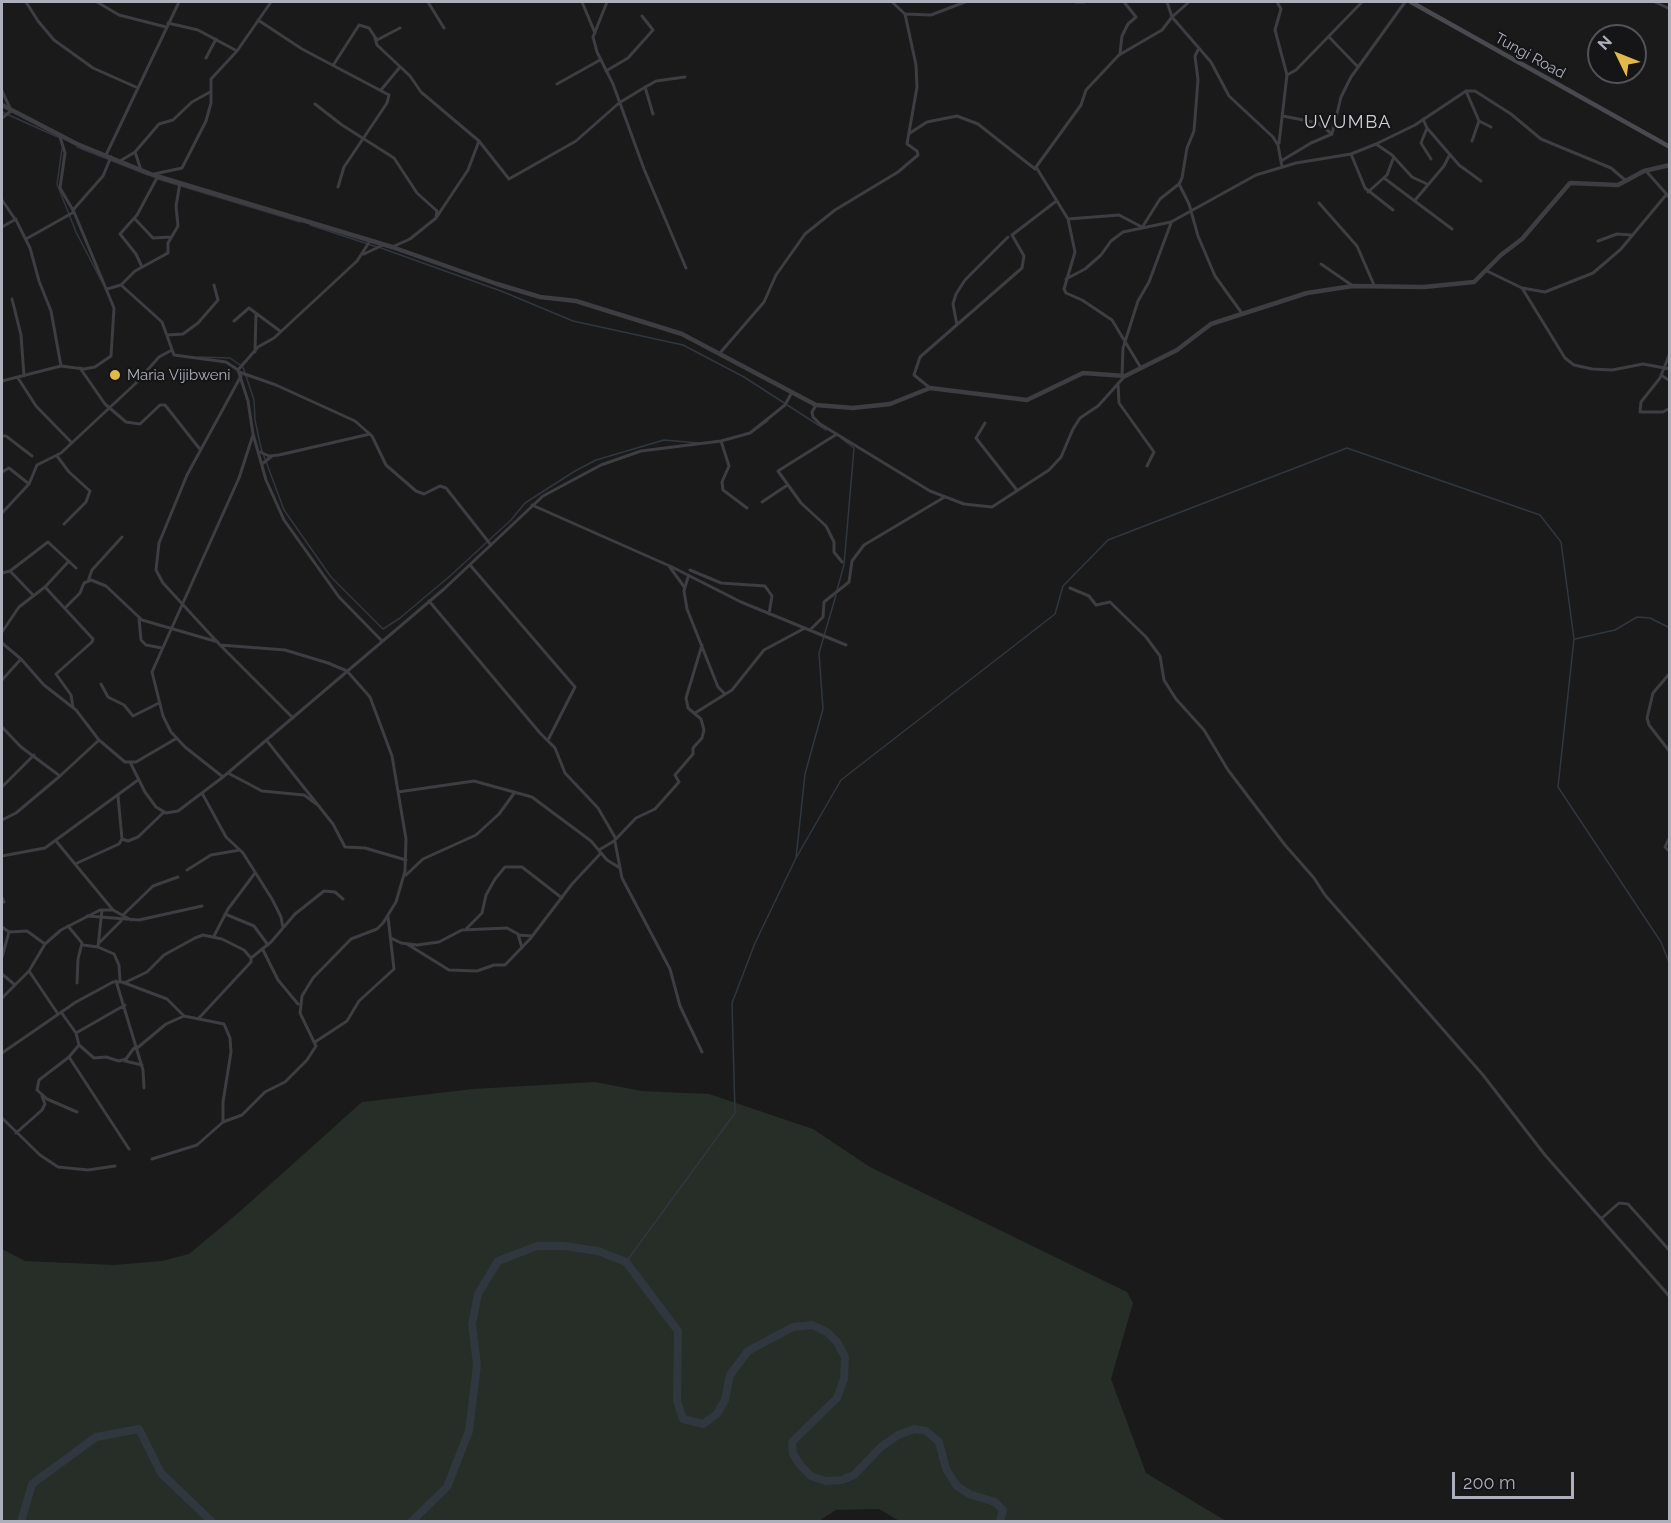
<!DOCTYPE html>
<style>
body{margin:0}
#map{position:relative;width:1671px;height:1523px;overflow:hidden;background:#1a1a1b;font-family:Raleway,sans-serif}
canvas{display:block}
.frame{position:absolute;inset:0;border:3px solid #adb0ba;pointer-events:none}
.north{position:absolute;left:1587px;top:24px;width:60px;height:60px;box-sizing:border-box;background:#151416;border:2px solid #525258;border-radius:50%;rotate:313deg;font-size:16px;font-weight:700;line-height:24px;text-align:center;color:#adb0ba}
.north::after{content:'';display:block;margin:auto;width:21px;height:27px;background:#e3b84a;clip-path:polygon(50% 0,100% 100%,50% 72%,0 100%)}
.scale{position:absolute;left:1452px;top:1472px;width:122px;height:27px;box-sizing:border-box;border:3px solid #adb0ba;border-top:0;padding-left:8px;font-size:18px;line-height:21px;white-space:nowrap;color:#adb0ba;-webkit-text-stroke:4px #151416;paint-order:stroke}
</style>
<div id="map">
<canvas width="1671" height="1523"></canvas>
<div class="frame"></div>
<div class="north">N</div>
<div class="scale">200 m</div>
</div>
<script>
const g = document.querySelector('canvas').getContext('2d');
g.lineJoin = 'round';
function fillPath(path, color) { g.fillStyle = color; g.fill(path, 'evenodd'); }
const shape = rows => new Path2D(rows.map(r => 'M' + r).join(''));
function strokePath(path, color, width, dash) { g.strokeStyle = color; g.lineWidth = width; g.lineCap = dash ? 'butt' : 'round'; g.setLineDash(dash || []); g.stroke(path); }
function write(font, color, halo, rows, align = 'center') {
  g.font = font + ' Raleway,sans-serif'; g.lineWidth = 4.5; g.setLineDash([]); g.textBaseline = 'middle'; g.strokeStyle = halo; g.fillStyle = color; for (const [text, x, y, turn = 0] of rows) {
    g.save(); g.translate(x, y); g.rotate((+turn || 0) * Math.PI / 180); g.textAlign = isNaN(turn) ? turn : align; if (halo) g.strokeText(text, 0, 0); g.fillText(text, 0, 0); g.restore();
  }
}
fillPath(shape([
 [595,1082,642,1091,709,1094,813,1129,870,1167,1127,1292,1133,1303,1111,1379,1146,1473,1226,1521,901,1522,879,1509,836,1510,817,1522,2,1521,2,1249,25,1261,114,1265,162,1261,189,1254,237,1214,362,1102,473,1089]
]), '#262e27');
strokePath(shape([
 [2,112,60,138],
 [77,147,148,175],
 [62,149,57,184,76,232,103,284],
 [158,179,300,222],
 [310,225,377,247],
 [381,248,501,291,573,321,683,345,744,377,826,430],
 [199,357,230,358,243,367,254,400,255,420,261,448,284,510,331,577,383,629,400,618,450,576,511,520,525,503,575,471,596,460,664,440,698,443],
 [755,430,768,421],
 [837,590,844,565,854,448,841,438],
 [1575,639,1615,630,1637,617,1650,618,1670,628],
 [796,858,841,780,1055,614,1063,586,1108,540,1347,448,1540,515,1561,542,1574,639,1558,787,1661,942,1670,965],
 [626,1262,735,1113,732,1003,755,943,796,858,805,774,823,709,819,653,836,595]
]), '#30373f', 1.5);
strokePath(shape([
 [21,1522,32,1484,96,1437,139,1429,161,1473,212,1522],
 [411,1522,447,1487,469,1431,477,1365,472,1324,478,1294,498,1261,537,1246,564,1246,598,1251,626,1262,678,1331,677,1401,683,1419,703,1424,717,1414,725,1400,730,1375,748,1351,793,1327,812,1325,827,1332,837,1342,845,1357,844,1379,837,1398,792,1442,793,1454,801,1466,811,1476,825,1481,842,1480,854,1475,881,1447,898,1435,914,1429,926,1431,939,1442,946,1469,957,1486,969,1494,995,1502,1003,1510,1000,1522]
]), '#30373f', 8);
strokePath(shape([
 [26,2,38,21,54,40,93,68,138,88],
 [97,2,119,15,166,27],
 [428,2,444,28],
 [582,2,595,33],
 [607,2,593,37,597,52,613,84,644,169,686,268],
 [892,2,905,14,931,15,965,2],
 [1076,2,1084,2],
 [1167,2,1172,17,1211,62,1229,96,1273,137,1278,145,1282,167],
 [1277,2,1281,9,1275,30,1287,75,1279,143],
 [1655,2,1670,9],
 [258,20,302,49,389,95,387,103,344,167,338,187],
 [168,23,198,30,237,51],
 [1329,37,1357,66],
 [375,38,377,45,410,76,421,92,479,141,509,179,576,141,619,103,642,89,656,81,685,77],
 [1120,53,1122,36,1128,24,1136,17,1124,2],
 [206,58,216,39],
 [334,64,359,25,369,28,377,40,400,28],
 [606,71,628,58,653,30,642,16],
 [1287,75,1296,70,1362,2],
 [557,84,600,60],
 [645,87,653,114],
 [381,90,400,67],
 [2,91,10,108],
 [1466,91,1479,121,1472,141],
 [315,104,342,125,394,158,417,193,437,211,436,218],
 [1283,116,1318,123,1332,134],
 [2,118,11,111],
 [1423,119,1427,128,1459,165,1481,181],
 [1479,121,1491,127],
 [1427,128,1421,143,1431,159],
 [910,133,927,122,957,116,978,124,1035,169],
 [1376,144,1392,155,1412,177,1427,184],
 [135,152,141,170],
 [1351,154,1365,188,1393,210],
 [106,155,179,2],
 [120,161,135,152,159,124,173,120,192,102,210,92],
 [1281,161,1311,143,1332,134,1341,97,1351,77,1405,2],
 [1646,171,1670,198],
 [154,174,182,168,206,121,211,103,211,79,237,51,271,2],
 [1384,178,1452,229],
 [1179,184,1189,204,1198,236,1215,276,1241,312],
 [1368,192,1387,175,1393,159],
 [1416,199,1444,166,1450,154],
 [2,200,17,222,30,248,39,281,51,311,61,366],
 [1319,203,1357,246,1374,285],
 [73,210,103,176,111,157],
 [134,218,153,238,171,237],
 [1068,219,1075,252,1064,289,1066,293,1082,300,1112,320,1141,368],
 [1140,226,1119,215,1068,219,1036,167,1081,105,1086,90,1119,55,1162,30,1172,17,1189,2],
 [1143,226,1160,199,1179,184,1182,178,1187,148,1194,131,1198,80,1195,56,1199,48],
 [2,227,16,219],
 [26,239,74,212],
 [1598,241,1617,234,1631,235],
 [392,247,410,239,436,218,468,170,479,141],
 [364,254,383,245],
 [1321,264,1353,286],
 [142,267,136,254,120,234,137,215,158,176],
 [1487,271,1522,288,1565,358,1574,365,1592,369,1612,370,1643,364,1670,369],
 [1066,279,1085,269,1101,255,1111,241,1123,232,1171,222,1256,175,1296,163,1351,154,1376,144,1415,125,1466,91,1475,91,1511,114,1541,139,1611,168,1625,180],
 [121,285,135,271,168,253,168,243,178,226,176,206,180,183],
 [1522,288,1545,292,1593,273,1621,249,1666,195],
 [107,289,121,285,162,322,174,355,226,362,238,370,248,401,253,434,266,480,284,520,339,597,382,641],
 [12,299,21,335,24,376],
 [1670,320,1670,329],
 [234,321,249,308,280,331],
 [957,325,953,304,956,294,965,280,1008,237],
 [167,335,183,334,198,323,218,300,214,285],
 [255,352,256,313],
 [720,353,764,302,776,275,805,234,835,210,898,172,918,155,917,151,907,144,917,87,916,65,905,14],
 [1670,353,1660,378,1641,402,1640,412,1663,412,1670,408],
 [80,368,105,404,126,422,140,424,160,405,165,405,199,448],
 [238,370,258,347,274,338,357,261,370,241],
 [239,372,276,385,355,421,372,436,386,465,416,491,424,494,440,486,446,488,491,545],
 [1661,375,1670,381],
 [241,376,187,475,159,543,156,570,163,583,220,645,293,718],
 [1122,376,1123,348,1138,301,1149,282,1171,223],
 [18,378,36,406,72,443],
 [2,381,61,366,84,369,95,367,111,356,114,308,74,212,60,188,65,153,60,137],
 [1118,383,1119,403,1154,452,1147,466],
 [930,388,914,375,920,357,1022,268,1024,256,1012,235,1055,202],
 [816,405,812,412,813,417,820,424,930,491,964,504,992,507,1049,470,1061,457,1073,429,1080,418,1098,406,1125,376],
 [985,423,976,438,1016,489],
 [837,434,778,471,801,503,826,526,834,542,834,552,842,562],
 [2,436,6,436,32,456],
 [721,441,729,466,722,482,723,490,747,508],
 [260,452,269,456,279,455,370,434],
 [57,456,69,472,90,491,86,502,64,524],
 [262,464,272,456],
 [2,472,9,468,29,484],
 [762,502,786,486],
 [532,505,672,567,741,602,846,645],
 [2,513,29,484,37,465,61,453,135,384,159,357,170,351],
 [470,565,575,687,548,740],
 [669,566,685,588],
 [690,570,721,583,765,586,772,596,769,614],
 [10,571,33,595],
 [2,573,10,571,48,542,76,568],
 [688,577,684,591,687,609,718,687,725,694],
 [88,581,92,570,122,537],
 [45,587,93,639,92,642,56,674,71,695,73,707],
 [1070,588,1089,596,1096,605,1110,602,1146,637,1160,656,1164,680,1176,699,1204,730,1228,770,1285,845,1314,878,1325,895,1483,1075,1545,1155,1670,1297],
 [429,601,540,733,555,748,565,773,598,808,616,839],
 [66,607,80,593,84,583,91,580,106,586,142,620,218,642],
 [139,618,141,640,146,645,162,648],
 [810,630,823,617,824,602,849,582,852,561,864,545,943,498],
 [2,632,19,607,45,587,69,561],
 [2,643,21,659,44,685,76,710,99,740,125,762,136,762,177,738],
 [1670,673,1653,693,1647,718,1649,725,1670,752],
 [2,680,21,659],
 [101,684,108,697,124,705,133,716,159,703],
 [695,713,732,690,764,650,805,628],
 [2,727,21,747,60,776,99,740],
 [267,741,333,824,345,847,365,848,406,860],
 [131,764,145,792,156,807,166,813,178,811,223,777,444,589,543,496,601,465,641,451,721,441,750,433,785,405,792,392],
 [228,773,262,791,304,795,319,806],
 [223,777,185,747,171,732,163,716,152,672,239,478,253,435],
 [2,787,34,755],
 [398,792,474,781,532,797,591,841,607,860,620,868],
 [202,793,226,837,243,853,272,899,281,917,283,928],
 [2,820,16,813,60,776],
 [1670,837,1665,847,1670,852],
 [122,839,128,841,138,837,164,812],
 [56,841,113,910],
 [615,842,622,878,670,969,680,1006,702,1052],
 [599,850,614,841,636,818,655,809,679,782,675,775,693,754,693,748,702,738,704,730,701,719,688,708,686,698,702,645],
 [2,856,45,848,138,780],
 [75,864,119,844,122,839,118,796],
 [187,870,211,855,240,850],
 [406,875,423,859,476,835,499,814,515,792],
 [2,898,4,902],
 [225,914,254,926,268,945],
 [123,915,153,886,178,877],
 [87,916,139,920,202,906],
 [68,926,82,943,78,959,77,983],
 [2,927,9,932,27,931,45,944],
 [466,929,482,913,486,895,495,879,505,867,522,867,562,898],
 [519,935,532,936],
 [214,936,228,909,255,873],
 [391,938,401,943,417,945,439,942,462,930,507,928,518,934,522,948],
 [100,942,121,921],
 [407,944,449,970,477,971,494,965,505,965,530,939,572,884,601,853],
 [83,945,98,947,114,954,119,965,120,981],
 [98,947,102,910],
 [263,950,278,980,298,1004],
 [2,957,9,932],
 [251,958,271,942,295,914,324,891,335,892,343,899],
 [29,971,58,1014],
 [2,974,15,985],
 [116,981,143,1070,144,1088],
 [124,983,147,972,164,955,195,938,203,935,222,939,244,950,251,958,251,962,199,1018],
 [2,998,29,971,45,944,61,930,100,910,113,910,131,920],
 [61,1012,76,1033,79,1045,69,1057,39,1080,37,1090,47,1099,77,1112],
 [76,1033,125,1005],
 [315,1042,347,1021,359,1001,394,969,388,917],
 [79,1045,94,1058,106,1057,119,1061,126,1059,134,1048],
 [136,1049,166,1024,184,1016,224,1024,230,1038,231,1052,223,1102,223,1122],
 [2,1053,76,1002,113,982,122,982,167,999,184,1016],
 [69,1057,129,1149],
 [125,1061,142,1065],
 [2,1118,40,1155,58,1167,88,1170,115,1166],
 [16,1133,42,1110,45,1104,42,1096],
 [152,1159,197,1145,223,1122,242,1115,265,1092,285,1082,307,1060,316,1046,300,1013,302,996,313,978,351,939,377,929,383,923,396,902,405,871,406,839,392,756,370,697,347,671,328,663,285,650,220,645],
 [1602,1218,1619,1203,1628,1204,1670,1251]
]), '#3d3d42', 3);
strokePath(shape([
 [2,105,77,144,153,175,392,247,497,284,540,297,576,301,682,334,816,405,853,408,890,404,930,388,1027,400,1083,373,1125,376,1177,350,1211,324,1307,293,1353,286,1424,287,1474,282,1501,255,1522,239,1570,183,1618,185,1644,171,1670,165]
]), '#3d3d42', 4.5);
strokePath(shape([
 [1411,2,1670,147]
]), '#494a50', 4.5);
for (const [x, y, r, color] of [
 [115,375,6,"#e3b84a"]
]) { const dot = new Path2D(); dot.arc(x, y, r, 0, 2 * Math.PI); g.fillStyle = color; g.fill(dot); strokePath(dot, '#151416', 2); }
write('15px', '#adb0ba', '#151416', [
 ["Tungi Road",1530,56,29]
]);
write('15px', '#adb0ba', '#151416', [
 ["Maria Vijibweni",127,375]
], 'left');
g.letterSpacing = '1.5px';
write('18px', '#ced0d6', '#151416', [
 ["UVUMBA",1348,123]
]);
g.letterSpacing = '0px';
</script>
